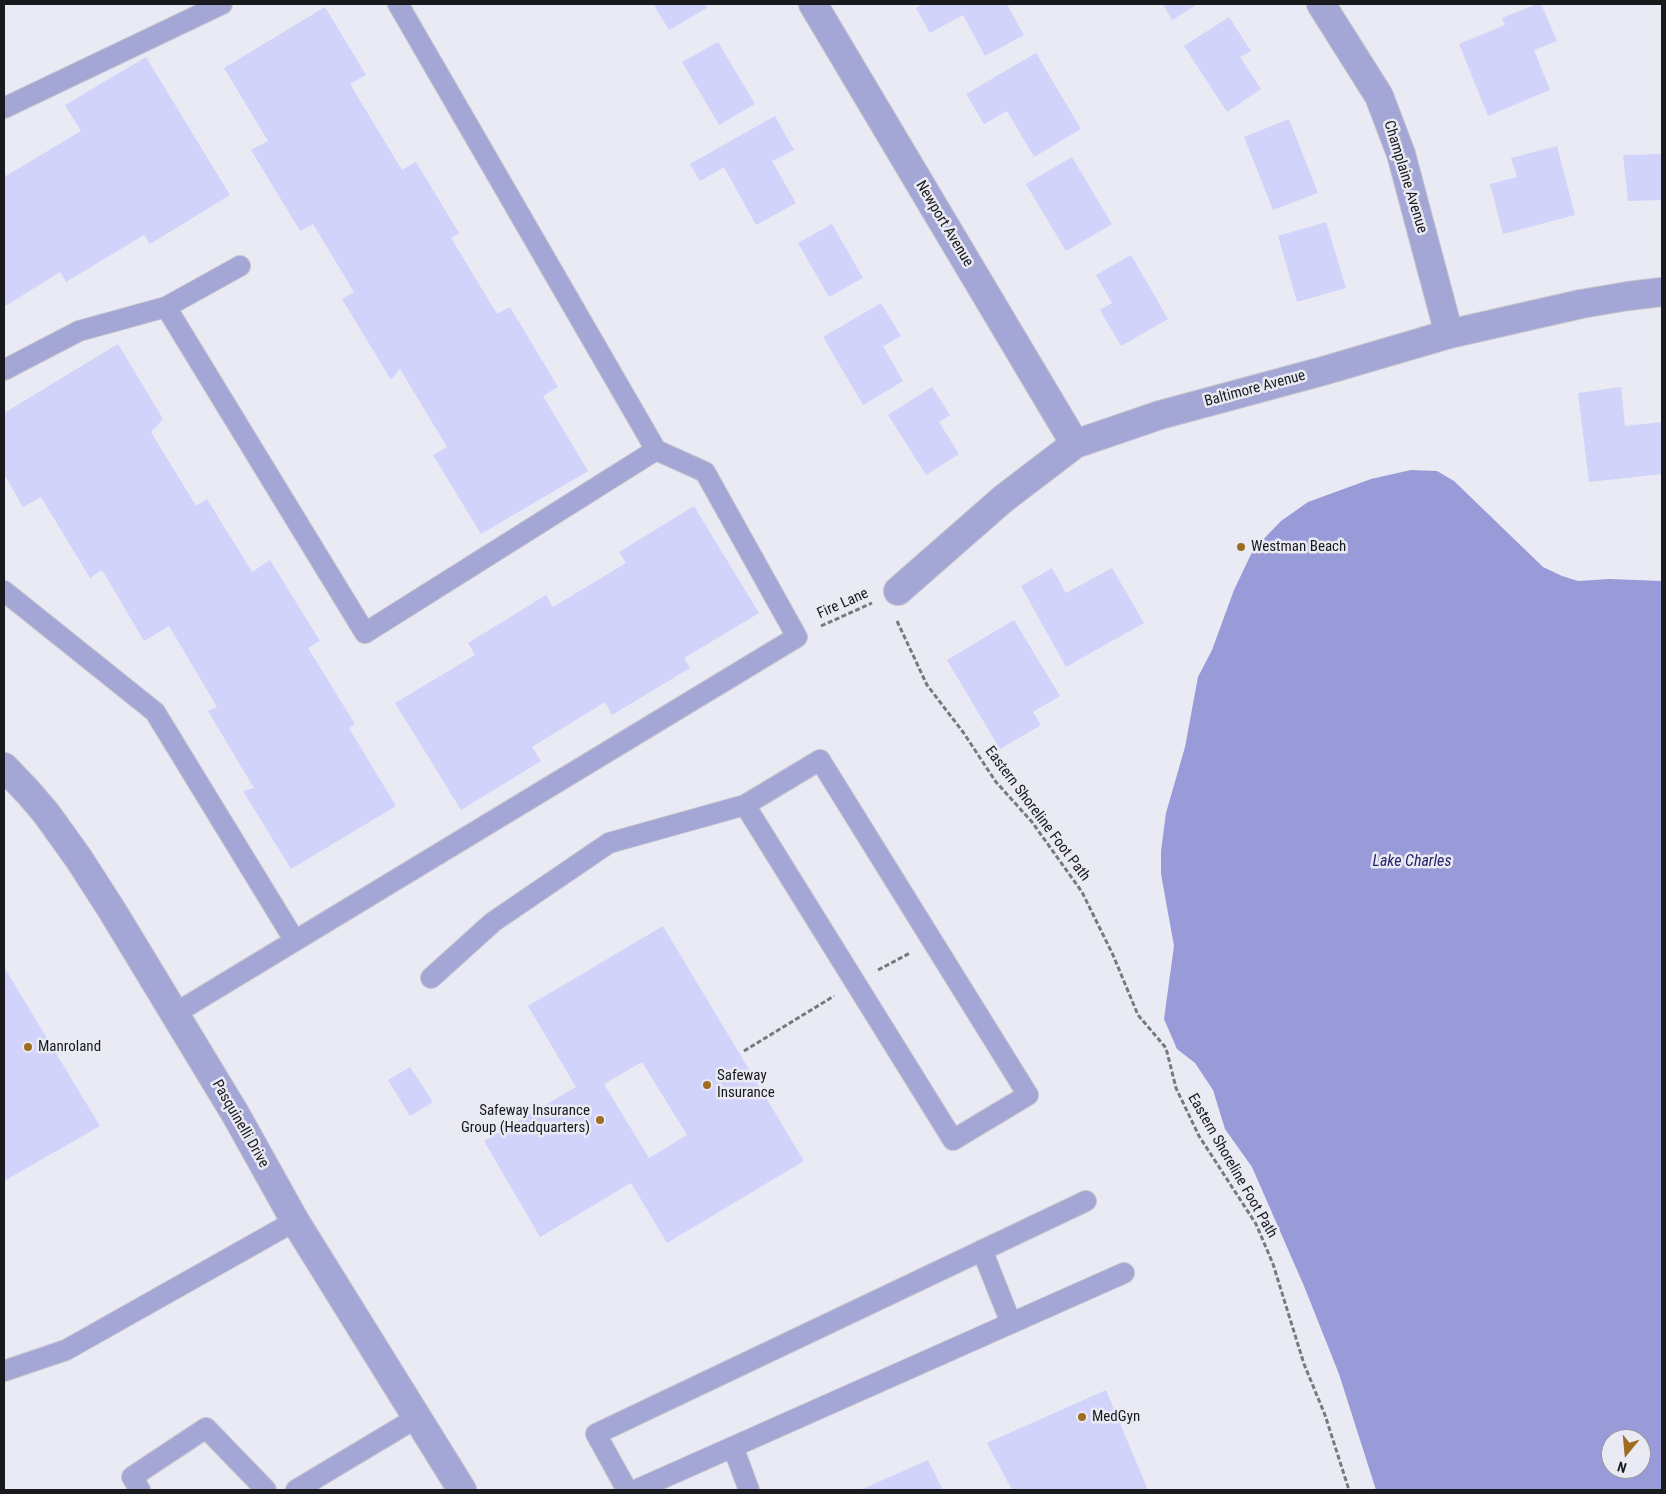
<!DOCTYPE html>
<style>
body{margin:0}
#map{position:relative;width:1666px;height:1494px;overflow:hidden;background:#e9eaf4;font-family:"Roboto Condensed",sans-serif}
canvas{display:block}
.frame{position:absolute;inset:0;border:5px solid #191a1d;pointer-events:none}
.north{position:absolute;left:1601px;top:1429px;width:50px;height:50px;box-sizing:border-box;background:#e9eaf4;border:1px solid #96979e;border-radius:50%;rotate:197deg;font-size:14px;font-weight:700;line-height:20px;text-align:center;color:#191a1d}
.north::after{content:'';display:block;margin:auto;width:18px;height:22px;background:#9e6d22;clip-path:polygon(50% 0,100% 100%,50% 72%,0 100%)}
</style>
<div id="map">
<canvas width="1666" height="1494"></canvas>
<div class="frame"></div>
<div class="north">N</div>
</div>
<script>
const g = document.querySelector('canvas').getContext('2d');
g.lineJoin = 'round';
function fillPath(path, color) { g.fillStyle = color; g.fill(path, 'evenodd'); }
const shape = rows => new Path2D(rows.map(r => 'M' + r).join(''));
function strokePath(path, color, width, dash) { g.strokeStyle = color; g.lineWidth = width; g.lineCap = dash ? 'butt' : 'round'; g.setLineDash(dash || []); g.stroke(path); }
function write(font, color, halo, rows, align = 'center') {
  g.font = font + ' "Roboto Condensed",sans-serif'; g.lineWidth = 5; g.setLineDash([]); g.textBaseline = 'middle'; g.strokeStyle = halo; g.fillStyle = color; for (const [text, x, y, turn = 0] of rows) {
    g.save(); g.translate(x, y); g.rotate((+turn || 0) * Math.PI / 180); g.textAlign = isNaN(turn) ? turn : align; if (halo) g.strokeText(text, 0, 0); g.fillText(text, 0, 0); g.restore();
  }
}
fillPath(shape([
 [1411,470,1437,471,1454,481,1543,567,1562,576,1578,581,1609,579,1662,581,1662,1490,1376,1490,1339,1374,1304,1286,1252,1167,1225,1129,1213,1090,1195,1063,1177,1049,1164,1019,1174,946,1161,874,1161,851,1166,813,1185,747,1198,677,1212,650,1234,590,1253,550,1281,521,1308,502,1371,479],
 [1611,1439,1641,1439,1641,1469,1611,1469]
]), '#999ad8');
fillPath(shape([
 [653,4,704,4,707,8,669,30],
 [923,4,1007,4,1024,35,985,56,963,15,930,33,916,8],
 [1163,4,1198,4,1172,20],
 [1537,4,1541,4,1557,41,1534,50,1550,90,1488,116,1459,44,1505,25,1502,18],
 [325,7,366,75,350,84,402,170,416,162,459,233,451,238,497,314,510,307,558,387,543,396,588,471,481,534,433,455,447,447,400,369,391,380,342,299,354,292,313,224,300,231,251,150,268,141,224,68],
 [1229,17,1251,51,1240,57,1261,89,1227,112,1184,46],
 [718,42,755,104,719,125,682,62],
 [1036,53,1081,129,1034,157,1007,111,984,124,966,94],
 [146,57,230,195,150,244,144,235,66,282,60,272,4,307,4,173,6,176,81,131,65,105],
 [775,116,794,150,772,161,796,203,756,225,724,167,700,181,690,164],
 [1289,119,1318,193,1273,210,1244,137],
 [1557,146,1575,215,1503,234,1490,184,1517,177,1511,158],
 [1662,154,1662,200,1628,201,1623,155],
 [1072,157,1112,224,1066,251,1026,184],
 [1326,222,1346,288,1297,302,1278,236],
 [832,224,863,278,829,297,798,243],
 [1131,255,1168,319,1121,346,1100,310,1112,303,1096,275],
 [881,303,901,336,883,346,903,381,863,405,823,337],
 [118,344,163,419,151,432,196,506,207,499,252,572,270,560,320,641,308,648,355,724,349,728,396,806,291,869,243,791,254,788,208,711,217,707,169,626,144,641,102,570,90,578,41,497,23,507,4,474,4,413],
 [932,387,950,415,939,422,959,454,926,475,888,415],
 [1621,387,1625,426,1662,422,1662,474,1589,482,1578,393],
 [694,506,759,613,684,658,690,668,612,715,605,702,532,747,541,761,461,810,395,703,475,655,468,643,546,595,553,607,626,563,619,552],
 [1052,568,1066,593,1112,568,1144,623,1066,667,1021,586],
 [1014,620,1060,696,1033,712,1041,725,1000,749,947,660],
 [663,926,804,1161,667,1243,631,1183,540,1237,484,1141,576,1087,528,1006],
 [642,1062,687,1135,649,1158,604,1084],
 [4,967,100,1126,4,1181],
 [410,1067,433,1102,410,1116,388,1080],
 [1106,1390,1148,1490,1012,1490,987,1443],
 [928,1460,943,1490,860,1490]
]), '#d1d3fb');
const service = shape([
 [4,108,222,4],
 [166,307,365,633,656,450],
 [4,370,79,331,166,307,240,266],
 [4,591,155,712,295,941],
 [431,978,493,922,609,843,745,805,820,760,1028,1095,953,1140,745,805],
 [174,1014,797,637,705,472,656,450,398,4],
 [982,1250,1011,1323],
 [4,1371,66,1350,295,1221],
 [733,1447,749,1490],
 [140,1490,132,1477,206,1428,266,1490],
 [296,1490,418,1417],
 [627,1490,596,1434,1086,1201],
 [636,1490,1124,1273]
]);
const minor = shape([
 [813,4,1075,444],
 [1321,4,1379,96,1401,154,1449,334],
 [898,591,1003,499,1075,444,1160,415,1323,371,1449,334,1581,304,1628,296,1662,292]
]);
const tertiary = shape([
 [4,767,28,792,46,813,79,859,113,912,236,1115,295,1221,462,1490]
]);
strokePath(service, '#c4c5cd', 22);
strokePath(minor, '#c4c5cd', 30);
strokePath(tertiary, '#c4c5cd', 30);
strokePath(shape([
 [897,621,927,685,963,732,996,782,1032,822,1082,892,1113,955,1138,1015,1166,1048,1176,1088,1199,1136,1256,1224,1273,1264,1304,1364,1325,1415,1349,1490],
 [821,626,872,603],
 [878,970,910,953],
 [744,1051,834,996]
]), '#787980', 3, [5, 2.5]);
strokePath(service, '#a4a6d5', 20);
strokePath(minor, '#a4a6d5', 28);
strokePath(tertiary, '#a4a6d5', 28);
for (const [x, y, r, color] of [
 [1241,547,5,"#9e6d22"],
 [28,1047,5,"#9e6d22"],
 [707,1085,5,"#9e6d22"],
 [600,1120,5,"#9e6d22"],
 [1082,1417,5,"#9e6d22"]
]) { const dot = new Path2D(); dot.arc(x, y, r, 0, 2 * Math.PI); g.fillStyle = color; g.fill(dot); strokePath(dot, '#e9eaf4', 2); }
write('15px', '#191a1d', '#e9eaf4', [
 ["Champlaine Avenue",1405,177,73],
 ["Newport Avenue",944,224,59],
 ["Baltimore Avenue",1255,389,-15],
 ["Fire Lane",843,604,-24],
 ["Eastern Shoreline Foot Path",1037,814,53],
 ["Pasquinelli Drive",240,1124,60],
 ["Eastern Shoreline Foot Path",1232,1166,60]
]);
write('15px', '#191a1d', '#e9eaf4', [
 ["Westman Beach",1251,547],
 ["Manroland",38,1047],
 ["Safeway",717,1076],
 ["Insurance",717,1093],
 ["Safeway Insurance",590,1111,"right"],
 ["Group (Headquarters)",590,1128,"right"],
 ["MedGyn",1092,1417]
], 'left');
write('italic 16px', '#2c226b', '#e9eaf4', [
 ["Lake Charles",1412,862]
]);
</script>
